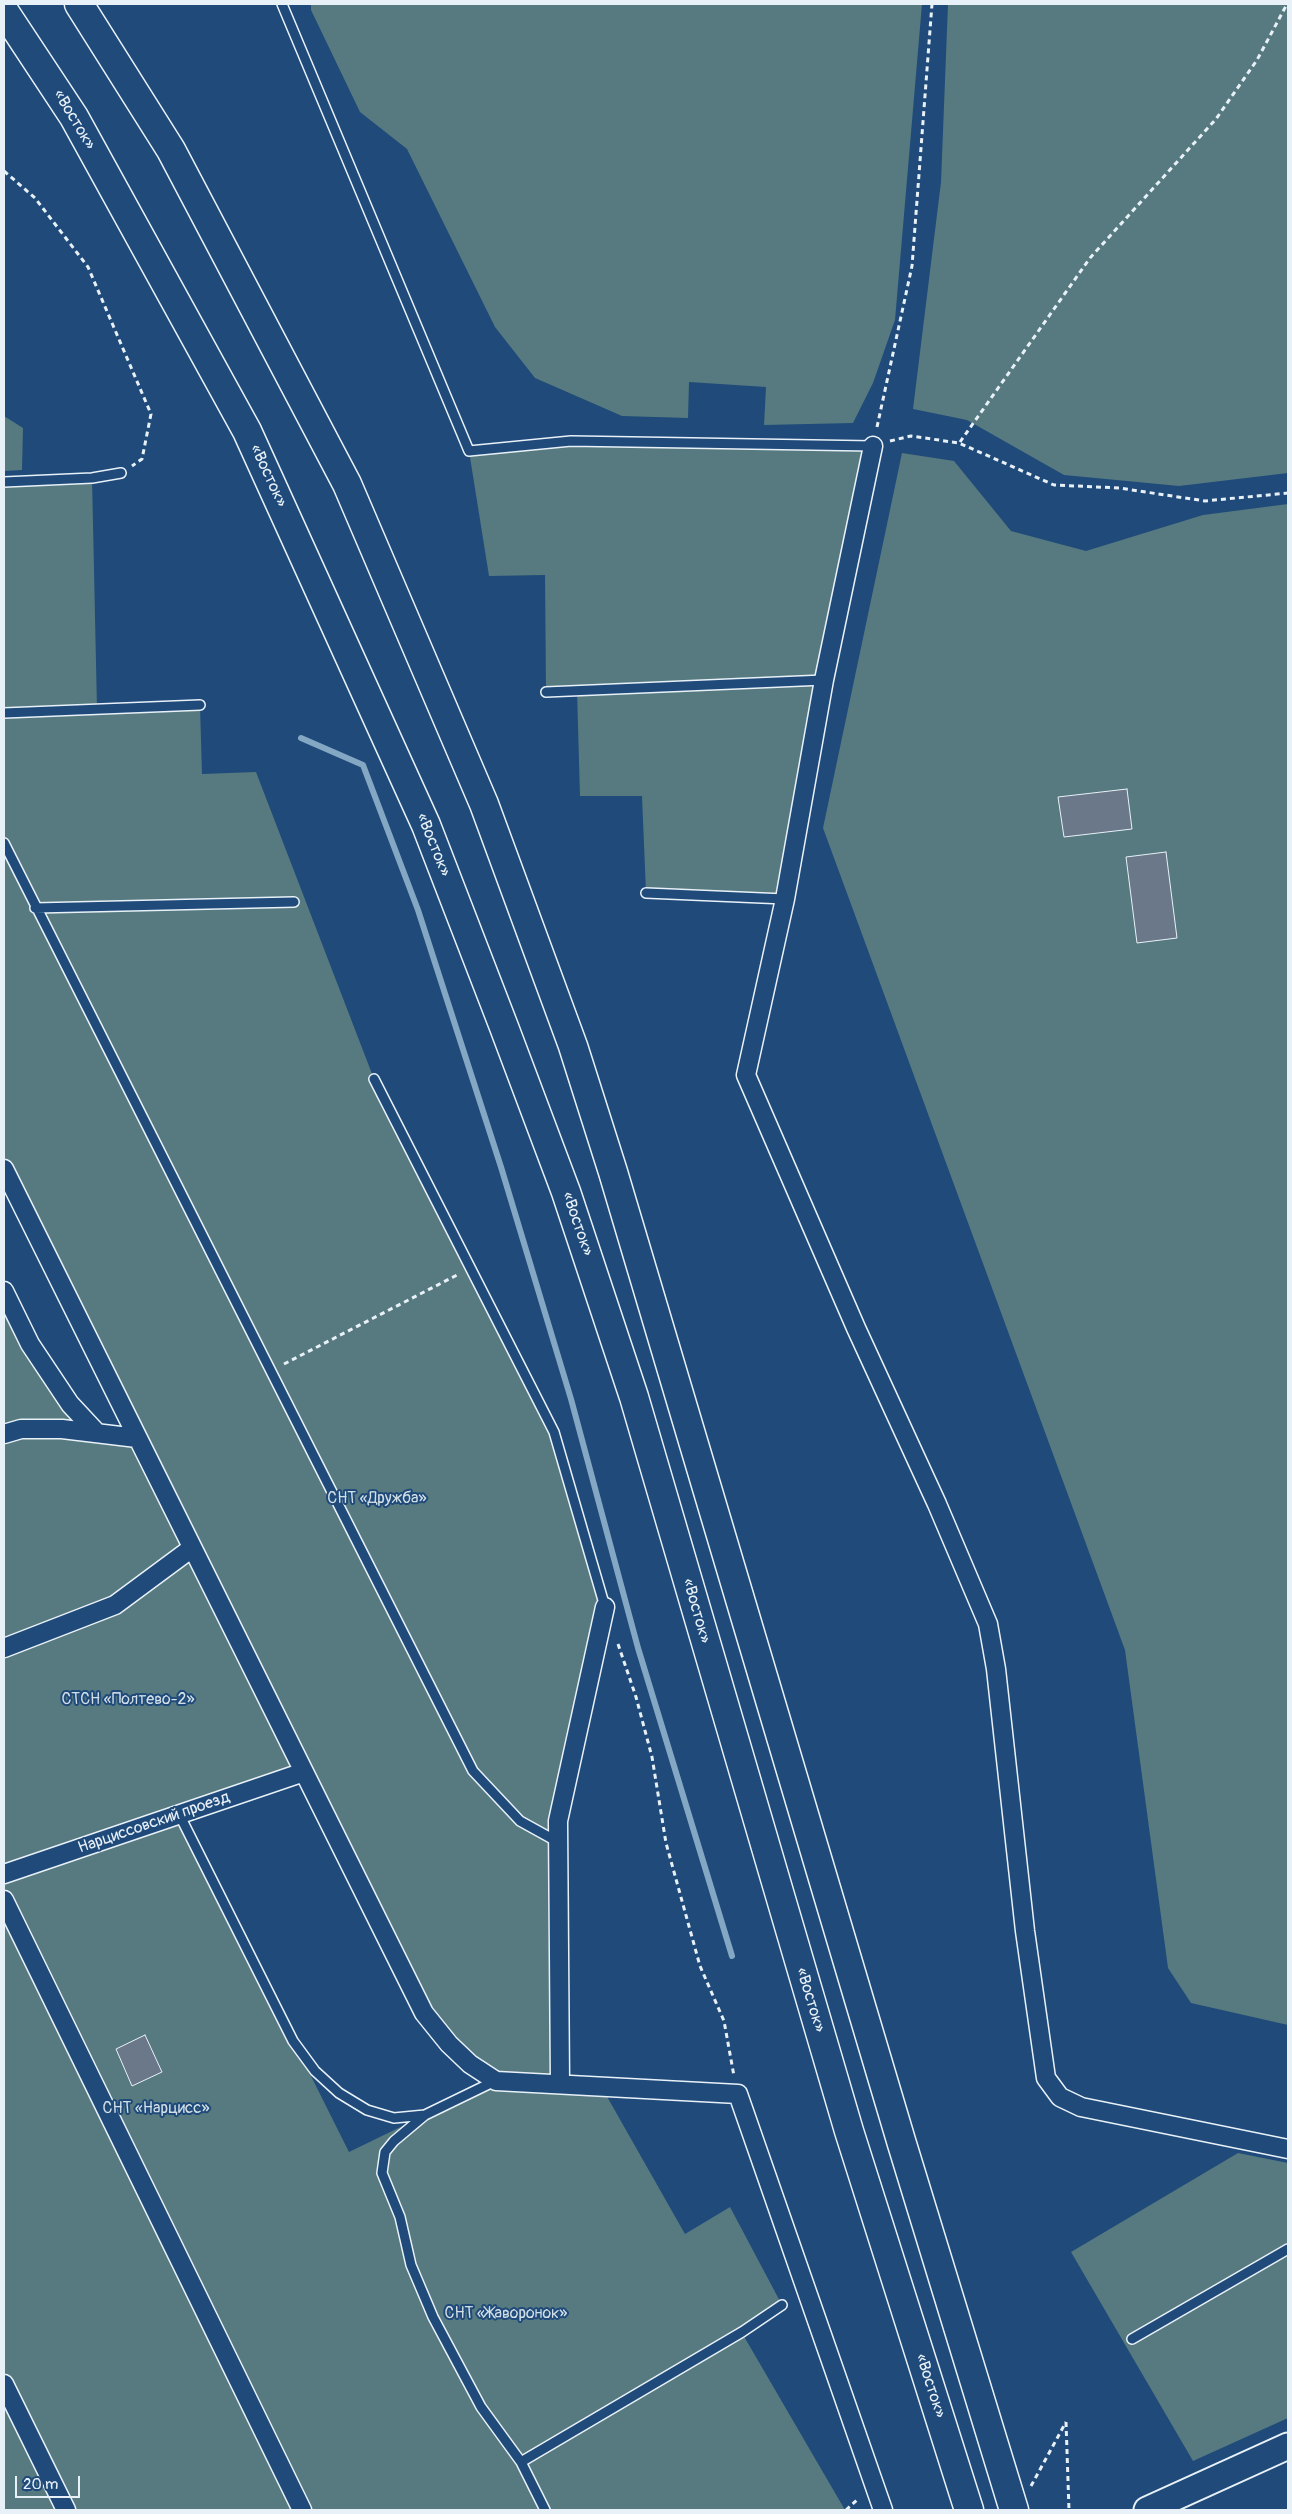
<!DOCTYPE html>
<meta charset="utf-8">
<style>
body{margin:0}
#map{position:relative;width:1292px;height:2514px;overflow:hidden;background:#1f4a7a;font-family:Pangolin,sans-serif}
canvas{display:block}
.frame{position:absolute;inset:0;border:5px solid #e8f1f8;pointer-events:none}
.scale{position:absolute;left:15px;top:2476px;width:65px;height:22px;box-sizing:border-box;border:2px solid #e8f1f8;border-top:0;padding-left:6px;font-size:15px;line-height:18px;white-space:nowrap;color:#e8f1f8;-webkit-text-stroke:4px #1f4a7a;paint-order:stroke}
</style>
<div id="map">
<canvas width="1292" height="2514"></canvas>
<div class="frame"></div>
<div class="scale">20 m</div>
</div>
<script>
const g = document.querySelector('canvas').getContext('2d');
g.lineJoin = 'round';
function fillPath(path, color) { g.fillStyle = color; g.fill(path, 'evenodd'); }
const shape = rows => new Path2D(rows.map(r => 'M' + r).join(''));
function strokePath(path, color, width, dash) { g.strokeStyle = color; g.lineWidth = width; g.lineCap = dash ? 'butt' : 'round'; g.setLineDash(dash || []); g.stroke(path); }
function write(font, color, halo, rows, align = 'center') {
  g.font = font + ' Pangolin,sans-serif'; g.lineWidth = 4; g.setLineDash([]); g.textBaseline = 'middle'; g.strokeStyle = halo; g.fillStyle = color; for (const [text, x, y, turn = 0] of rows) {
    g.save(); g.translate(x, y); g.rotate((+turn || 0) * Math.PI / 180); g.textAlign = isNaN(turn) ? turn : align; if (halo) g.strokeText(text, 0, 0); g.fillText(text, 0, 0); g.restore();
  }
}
fillPath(shape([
 [311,4,922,4,895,320,873,383,853,423,764,425,766,387,689,382,688,418,622,416,535,378,495,327,407,149,360,112,311,10],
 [948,4,1288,4,1288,473,1179,486,1064,475,967,420,913,409,941,182],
 [4,416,23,428,22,470,4,471],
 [571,441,873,446,785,899,646,893,642,796,580,796,577,691,546,692,545,575,489,576,469,451],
 [902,453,954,461,1011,531,1086,551,1203,515,1288,504,1288,2025,1191,2003,1168,1968,1125,1650,823,828],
 [92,478,97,709,200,705,202,774,256,772,374,1079,554,1432,605,1607,558,1821,561,2083,601,2086,685,2234,730,2207,782,2305,742,2333,845,2510,4,2510,4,1291,97,1433,136,1438,4,1168,4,482],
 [304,1772,449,2044,495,2081,349,2152,180,1814],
 [1238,2153,1288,2163,1288,2418,1193,2461,1071,2252]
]), '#567a7f');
strokePath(shape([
 [301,738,363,765,418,910,501,1167,571,1399,638,1648,732,1956]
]), '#84a7c3', 6);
const building = shape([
 [1127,789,1132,829,1064,837,1058,797,1127,789],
 [1166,852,1177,938,1137,943,1126,857,1166,852],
 [145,2035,162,2072,132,2086,116,2049,145,2035]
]);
fillPath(building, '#6b7889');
strokePath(building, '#e8f1f8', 1);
const lane = shape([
 [282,4,469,451,571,441,873,446],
 [4,482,92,478,121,473],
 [546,692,824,680],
 [4,713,200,705],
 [4,843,473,1771,520,1821,558,1842],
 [646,893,785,899],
 [35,908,294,902],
 [374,1079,554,1432,605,1607],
 [179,1814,293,2041,315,2071,339,2093,367,2110,394,2118,425,2115,495,2081],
 [425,2115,394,2141,385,2152,382,2173,400,2217,411,2265,433,2317,481,2407,521,2462,545,2510],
 [1132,2339,1288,2249],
 [521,2462,742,2332,782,2305]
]);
const street = shape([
 [873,446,824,680,785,899,746,1075,856,1328,937,1504,988,1624,996,1669,1025,1931,1046,2078,1060,2097,1081,2107,1288,2149],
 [4,1169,424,2013,449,2044,470,2064,496,2081,738,2094,883,2510],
 [4,1291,30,1344,70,1404,97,1433],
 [4,1434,21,1429,62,1429,137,1438],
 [4,1648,115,1605,192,1548],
 [4,1874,304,1772],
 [4,1900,302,2510],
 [560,2084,558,1821,605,1607],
 [4,2384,66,2510]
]);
const secondary = shape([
 [1147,2510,1288,2446]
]);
const highway = shape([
 [79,4,171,150,347,484,484,804,573,1046,613,1172,902,2144,1014,2510],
 [4,11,74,117,247,431,426,825,504,1027,566,1192,634,1397,849,2131,969,2510]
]);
strokePath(lane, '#e8f1f8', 12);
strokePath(street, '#e8f1f8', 21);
strokePath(secondary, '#e8f1f8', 29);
strokePath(highway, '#e8f1f8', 31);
strokePath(shape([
 [4,171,35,198,88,267,151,414,142,459,132,466],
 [877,427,912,266,932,4],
 [890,441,911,436,959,443,1054,485,1119,488,1205,501,1288,493],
 [960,442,1090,258,1216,119,1257,60,1287,4],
 [284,1364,459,1274],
 [618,1644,636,1697,652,1757,666,1843,700,1966,724,2021,734,2076],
 [1066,2422,1069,2510],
 [1031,2486,1066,2422],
 [846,2510,858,2499]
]), '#e8f1f8', 3, [5, 4]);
strokePath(lane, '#1f4a7a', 9);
strokePath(street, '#1f4a7a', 18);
strokePath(secondary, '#1f4a7a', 25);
strokePath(highway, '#1f4a7a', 28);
write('16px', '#e8f1f8', '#1f4a7a', [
 ["«Восток»",74,120,59],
 ["«Восток»",268,476,65],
 ["«Восток»",433,845,68],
 ["«Восток»",577,1224,71],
 ["«Восток»",696,1611,74],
 ["Нарциссовский проезд",154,1823,-19],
 ["«Восток»",810,2000,73],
 ["«Восток»",930,2386,72]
]);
write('16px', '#d2dfe6', '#1f4a7a', [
 ["СНТ «Дружба»",377,1499],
 ["СТСН «Полтево-2»",128,1700],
 ["СНТ «Нарцисс»",156,2109],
 ["СНТ «Жаворонок»",506,2314]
]);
</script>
